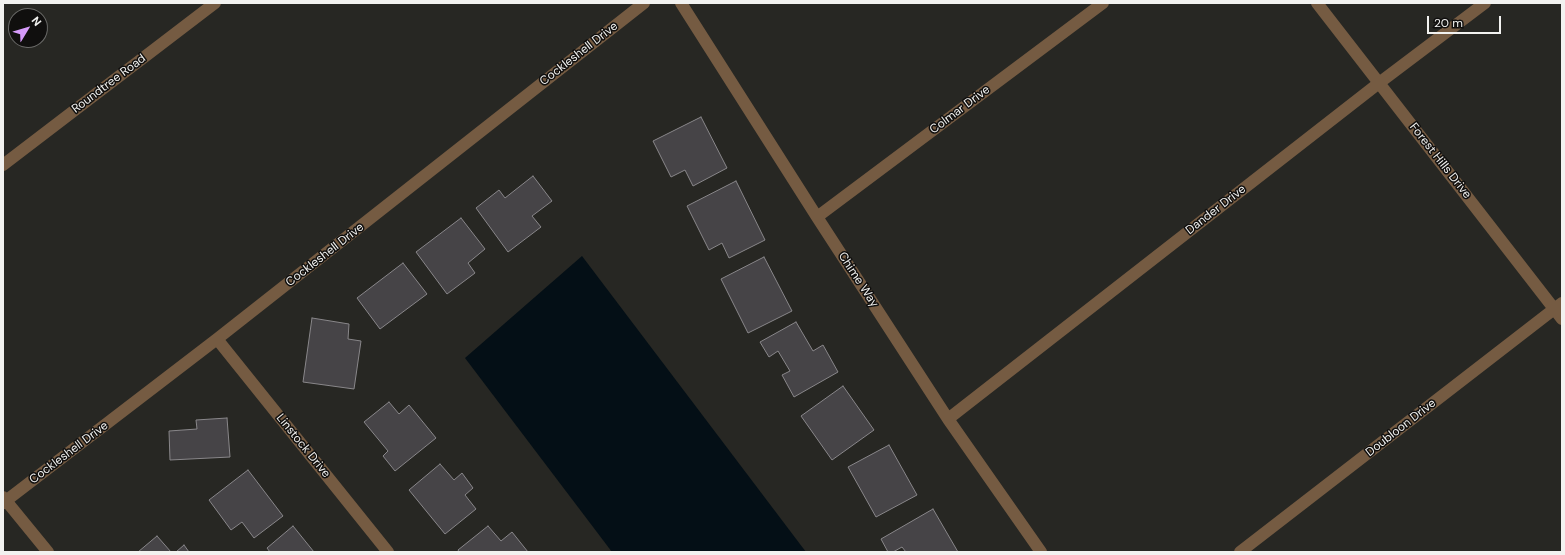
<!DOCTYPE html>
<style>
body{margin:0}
#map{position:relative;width:1565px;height:555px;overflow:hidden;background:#272723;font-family:"DM Sans",sans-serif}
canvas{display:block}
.frame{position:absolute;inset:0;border:4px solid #f2f2f0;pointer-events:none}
.north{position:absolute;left:8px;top:8px;width:40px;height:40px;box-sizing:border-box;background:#100f0e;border:1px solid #6a6a68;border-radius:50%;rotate:52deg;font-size:11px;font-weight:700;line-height:16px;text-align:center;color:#f2f2f0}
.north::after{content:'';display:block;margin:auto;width:14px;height:18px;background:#d69bfa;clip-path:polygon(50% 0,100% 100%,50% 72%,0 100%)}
.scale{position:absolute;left:1427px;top:16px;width:74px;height:18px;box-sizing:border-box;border:2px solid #f2f2f0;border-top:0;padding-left:5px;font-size:12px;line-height:14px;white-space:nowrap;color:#f2f2f0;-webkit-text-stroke:3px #100f0e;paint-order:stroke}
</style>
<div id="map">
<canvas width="1565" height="555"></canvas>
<div class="frame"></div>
<div class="north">N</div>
<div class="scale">20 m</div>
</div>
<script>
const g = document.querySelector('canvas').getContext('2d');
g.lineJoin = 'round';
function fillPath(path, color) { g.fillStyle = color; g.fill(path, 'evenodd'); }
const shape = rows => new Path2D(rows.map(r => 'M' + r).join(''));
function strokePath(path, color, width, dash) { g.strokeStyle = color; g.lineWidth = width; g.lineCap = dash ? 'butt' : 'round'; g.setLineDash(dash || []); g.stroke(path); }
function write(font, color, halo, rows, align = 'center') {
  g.font = font + ' "DM Sans",sans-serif'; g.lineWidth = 3; g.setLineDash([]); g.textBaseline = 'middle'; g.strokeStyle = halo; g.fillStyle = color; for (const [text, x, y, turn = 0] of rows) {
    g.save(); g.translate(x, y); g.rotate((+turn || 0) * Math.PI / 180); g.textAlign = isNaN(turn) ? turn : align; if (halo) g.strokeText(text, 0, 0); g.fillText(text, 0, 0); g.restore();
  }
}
fillPath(shape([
 [582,256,806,552,612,552,465,358]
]), '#040f16');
const building = shape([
 [701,117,727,168,693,186,685,170,671,177,653,141,701,117],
 [533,176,552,201,532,216,541,227,508,252,476,208,499,190,505,198,533,176],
 [736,181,765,240,729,258,722,243,709,250,687,206,736,181],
 [461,218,485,249,468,263,475,273,447,294,416,252,461,218],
 [764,257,792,311,748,333,721,279,764,257],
 [403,263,427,294,380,329,357,298,403,263],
 [312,318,349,324,348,339,361,341,354,389,303,382,312,318],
 [796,322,813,351,823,345,838,372,794,397,782,375,790,371,778,351,769,357,760,342,796,322],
 [843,386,874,430,832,460,801,416,843,386],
 [389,402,399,414,409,405,436,438,395,471,383,456,388,451,364,422,389,402],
 [227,418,230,457,170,460,169,431,197,429,196,420,227,418],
 [889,445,917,495,876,517,848,467,889,445],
 [440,464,454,480,462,473,473,488,465,495,476,509,445,534,409,490,440,464],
 [248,470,283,516,254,538,242,522,231,530,209,500,248,470],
 [933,509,958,552,906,552,902,547,893,552,888,552,881,539,933,509],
 [293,526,314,552,270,552,267,548,293,526],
 [488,526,501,541,512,532,528,552,459,552,458,550,488,526],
 [157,536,171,552,138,552,157,536],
 [184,545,189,552,176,552,184,545]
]);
fillPath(building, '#464447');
strokePath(building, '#89878a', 1);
strokePath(shape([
 [681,3,817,217,948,419,1041,552],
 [1317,3,1562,319],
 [3,165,215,3],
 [817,217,1103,3],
 [217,339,388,552],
 [948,419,1379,83,1485,3],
 [3,497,48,552],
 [3,503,217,339,644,3],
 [1240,552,1562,303]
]), '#755b42', 12);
write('12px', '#f2f2f0', '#100f0e', [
 ["Cockleshell Drive",579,54,-38],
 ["Roundtree Road",109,84,-37],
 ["Colmar Drive",960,110,-37],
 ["Forest Hills Drive",1440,161,52],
 ["Dander Drive",1216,210,-38],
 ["Cockleshell Drive",325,255,-38],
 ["Chime Way",858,280,57],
 ["Doubloon Drive",1401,428,-38],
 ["Linstock Drive",303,446,51],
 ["Cockleshell Drive",69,453,-37]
]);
</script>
